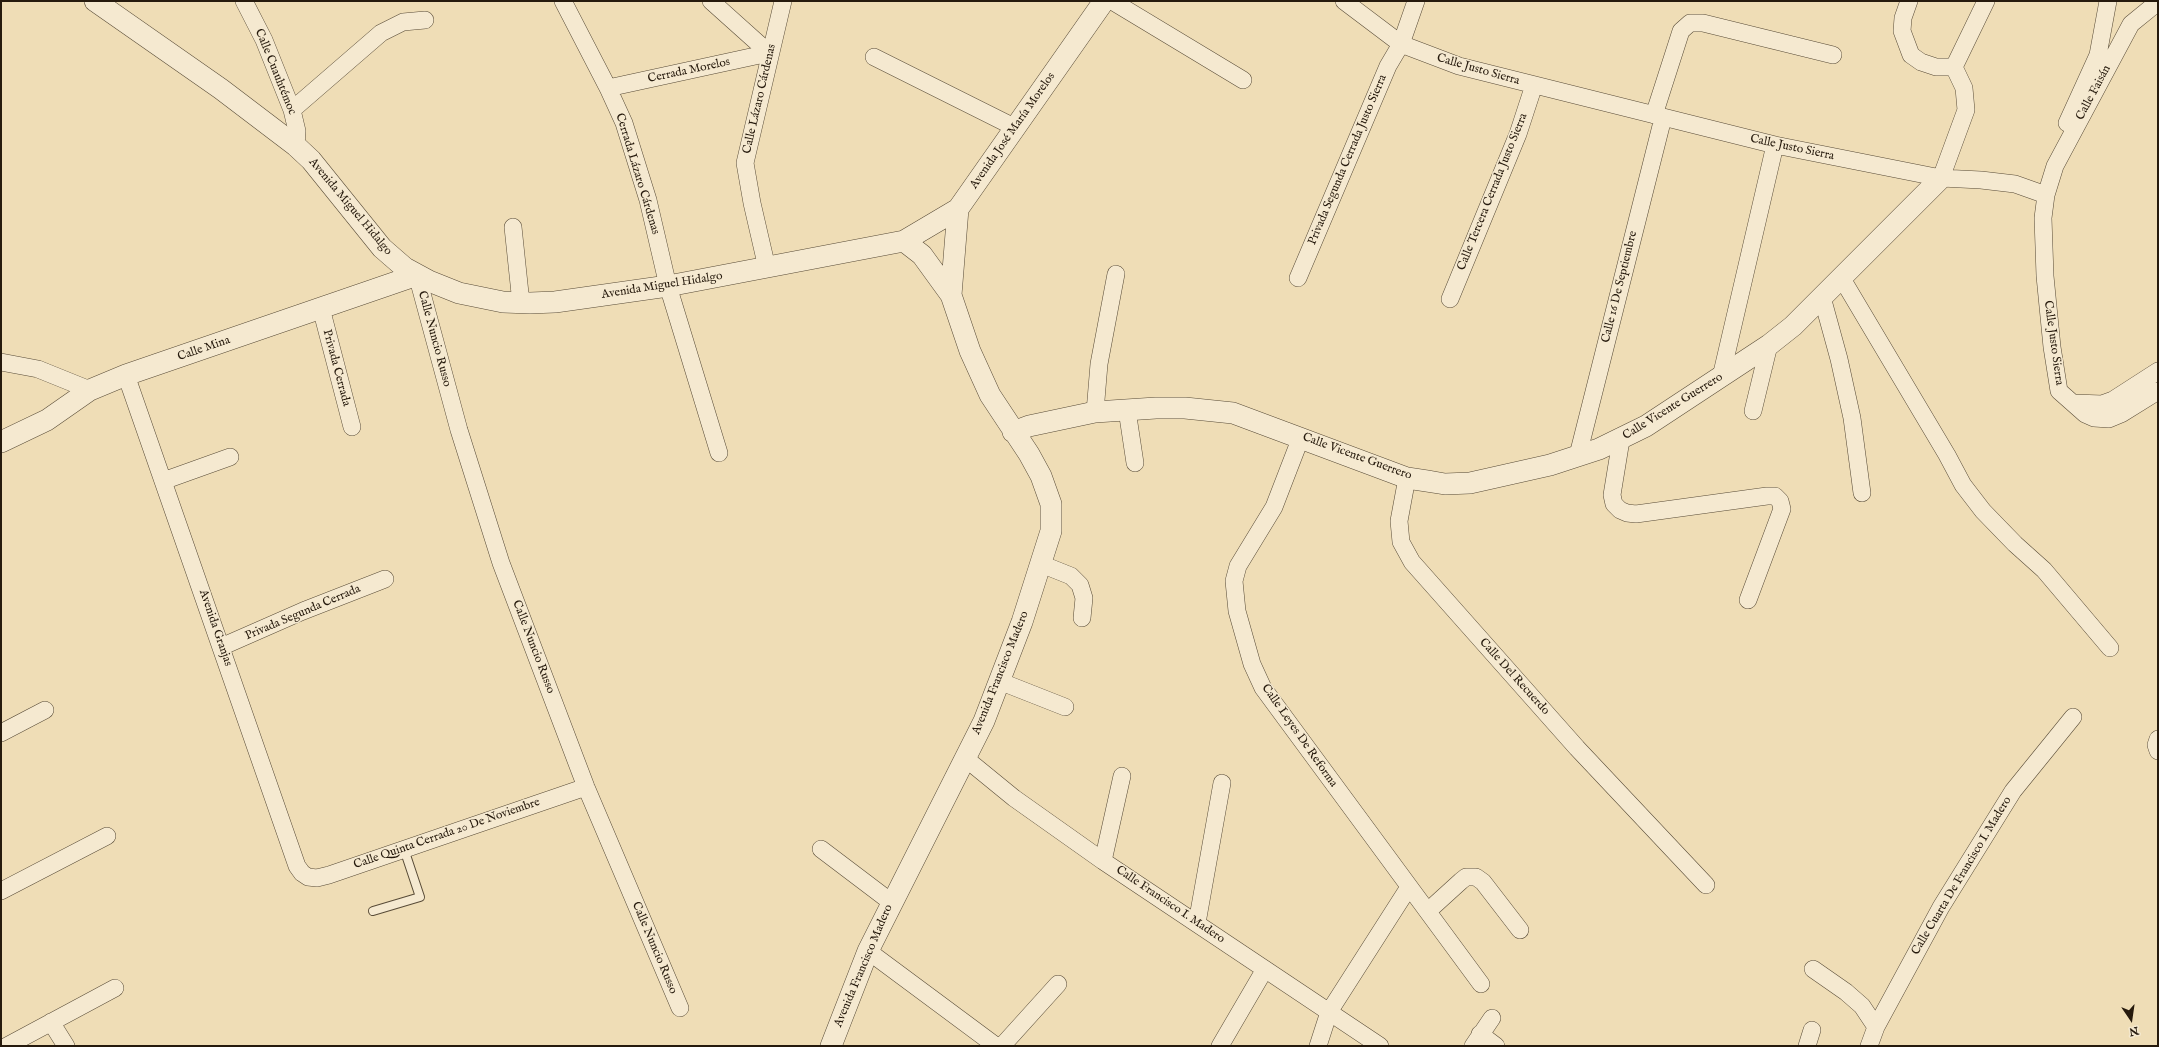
<!DOCTYPE html>
<meta charset="utf-8">
<style>
body{margin:0}
#map{position:relative;width:2159px;height:1047px;overflow:hidden;background:#efddb6;font-family:"IM FELL English",serif}
canvas{display:block}
.frame{position:absolute;inset:0;border:2px solid #261a0d;pointer-events:none}
.north{position:absolute;left:2111px;top:999px;width:40px;height:40px;-webkit-text-stroke:3px #f5e9d0;paint-order:stroke;rotate:167deg;font-size:11px;font-weight:700;line-height:16px;text-align:center;color:#261a0d}
.north::after{content:'';display:block;margin:auto;width:14px;height:18px;background:#261a0d;clip-path:polygon(50% 0,100% 100%,50% 72%,0 100%)}
</style>
<div id="map">
<canvas width="2159" height="1047"></canvas>
<div class="frame"></div>
<div class="north">N</div>
</div>
<script>
const g = document.querySelector('canvas').getContext('2d');
g.lineJoin = 'round';
const shape = rows => new Path2D(rows.map(r => 'M' + r).join(''));
function strokePath(path, color, width, dash) { g.strokeStyle = color; g.lineWidth = width; g.lineCap = dash ? 'butt' : 'round'; g.setLineDash(dash || []); g.stroke(path); }
function write(font, color, halo, rows, align = 'center') {
  g.font = font + ' "IM FELL English",serif'; g.lineWidth = 3; g.setLineDash([]); g.textBaseline = 'middle'; g.strokeStyle = halo; g.fillStyle = color; for (const [text, x, y, turn = 0] of rows) {
    g.save(); g.translate(x, y); g.rotate((+turn || 0) * Math.PI / 180); g.textAlign = isNaN(turn) ? turn : align; if (halo) g.strokeText(text, 0, 0); g.fillText(text, 0, 0); g.restore();
  }
}
const service = shape([
 [373,911,420,897,404,849]
]);
const minor = shape([
 [244,1,264,40,292,110,297,131,296,146],
 [563,1,608,88,624,123,648,200,668,286,719,453],
 [711,1,769,53],
 [1112,1,1243,80],
 [1344,1,1401,44,1459,66,1775,145,1941,178,1981,180,2015,184,2046,195],
 [1909,1,1903,18,1902,31,1911,55,1921,62,1936,67,1954,67],
 [2158,2,2131,24,2055,166,2046,195,2043,218,2045,276,2052,347,2059,391,2085,414,2094,418,2109,419,2121,414,2158,391],
 [874,57,1016,128],
 [608,88,769,53],
 [292,110,381,33,403,22,425,20],
 [1654,115,1681,31,1690,23,1703,23,1833,55],
 [2067,123,2098,55,2108,1],
 [1941,178,1966,110,1964,88,1954,67,1986,1],
 [513,227,521,303],
 [767,268,752,203,745,163,783,1],
 [417,275,459,430,501,563,586,787,680,1008],
 [1841,277,1947,455,1963,485,1983,511,2015,544,2044,570,2110,648],
 [1298,278,1388,66,1401,44,1416,1],
 [1822,297,1839,359,1852,418,1862,493],
 [1450,299,1518,134,1534,85],
 [321,308,352,427],
 [1,362,38,369,90,390],
 [126,375,297,866,302,873,308,877,317,878,329,875,586,787],
 [1721,377,1775,145],
 [2075,403,2102,404,2113,400,2158,371],
 [1127,410,1135,463],
 [1753,411,1769,345],
 [1095,412,1099,364,1116,274],
 [1301,437,1274,507,1238,566,1234,581,1237,611,1252,664,1263,688,1481,984],
 [1621,440,1612,495,1614,504,1620,510,1627,513,1636,514,1767,496,1775,496,1780,501,1782,509,1748,600],
 [1578,455,1663,118],
 [1407,478,1399,521,1401,542,1412,562,1577,748,1706,885],
 [163,481,230,457],
 [1041,564,1071,576,1080,585,1084,598,1082,618],
 [221,647,303,611,385,579],
 [999,681,1065,707],
 [1,733,45,710],
 [2158,739,2156,745,2158,751],
 [965,758,1014,798,1103,861,1380,1046],
 [821,849,891,902],
 [1103,861,1122,776],
 [1,891,107,836],
 [1428,911,1461,881,1466,877,1476,877,1483,882,1520,930],
 [1197,923,1222,783],
 [868,951,996,1046],
 [1813,969,1846,992,1862,1006,1876,1027],
 [51,1022,66,1046],
 [1480,1034,1496,1046],
 [7,1046,115,988],
 [1002,1046,1058,984],
 [1220,1046,1265,969],
 [1318,1046,1329,1012,1409,887],
 [1473,1046,1492,1018],
 [1807,1046,1812,1030],
 [1869,1046,1876,1027,1941,907,2013,791,2073,717]
]);
const tertiary = shape([
 [95,1,221,89,296,146,311,160,382,248,405,268,429,281,459,293,503,302,530,303,555,302,668,286,904,241,958,209,1104,1],
 [951,295,958,209],
 [1013,432,1029,426,1095,412,1156,408,1185,408,1233,413,1407,478,1427,481,1445,484,1470,483,1550,465,1599,449,1646,426,1769,345,1793,326,1941,178],
 [1,442,47,420,90,390,126,375,417,275],
 [831,1046,868,951,984,721,1022,622,1051,531,1051,504,1041,476,1029,454,990,395,970,351,951,295,922,255,904,241]
]);
strokePath(service, '#584b37', 10);
strokePath(minor, '#584b37', 18);
strokePath(tertiary, '#584b37', 22);
strokePath(service, '#f5e9d0', 8);
strokePath(minor, '#f5e9d0', 17);
strokePath(tertiary, '#f5e9d0', 21);
write('12px', '#261a0d', '#f5e9d0', [
 ["Calle Justo Sierra",1478,70,16],
 ["Cerrada Morelos",689,71,-12],
 ["Calle Cuauhtémoc",275,72,68],
 ["Calle Faisán",2094,93,-62],
 ["Calle Lázaro Cárdenas",760,99,-77],
 ["Avenida José María Morelos",1013,131,-55],
 ["Calle Justo Sierra",1792,148,12],
 ["Privada Segunda Cerrada Justo Sierra",1348,160,-67],
 ["Cerrada Lázaro Cárdenas",637,174,73],
 ["Calle Tercera Cerrada Justo Sierra",1493,192,-68],
 ["Avenida Miguel Hidalgo",350,207,50],
 ["Avenida Miguel Hidalgo",662,286,-9],
 ["Calle 16 De Septiembre",1620,287,-76],
 ["Calle Nuncio Russo",434,339,75],
 ["Calle Justo Sierra",2053,343,82],
 ["Calle Mina",204,349,-19],
 ["Privada Cerrada",336,368,75],
 ["Calle Vicente Guerrero",1673,407,-32],
 ["Calle Vicente Guerrero",1357,457,20],
 ["Privada Segunda Cerrada",303,613,-23],
 ["Avenida Granjas",215,628,71],
 ["Calle Nuncio Russo",533,647,69],
 ["Avenida Francisco Madero",1001,673,-68],
 ["Calle Del Recuerdo",1514,677,48],
 ["Calle Leyes De Reforma",1299,736,55],
 ["Calle Quinta Cerrada 20 De Noviembre",447,834,-19],
 ["Calle Cuarta De Francisco I. Madero",1962,876,-59],
 ["Calle Francisco I. Madero",1170,905,34],
 ["Calle Nuncio Russo",654,948,67],
 ["Avenida Francisco Madero",864,966,-67]
]);
</script>
